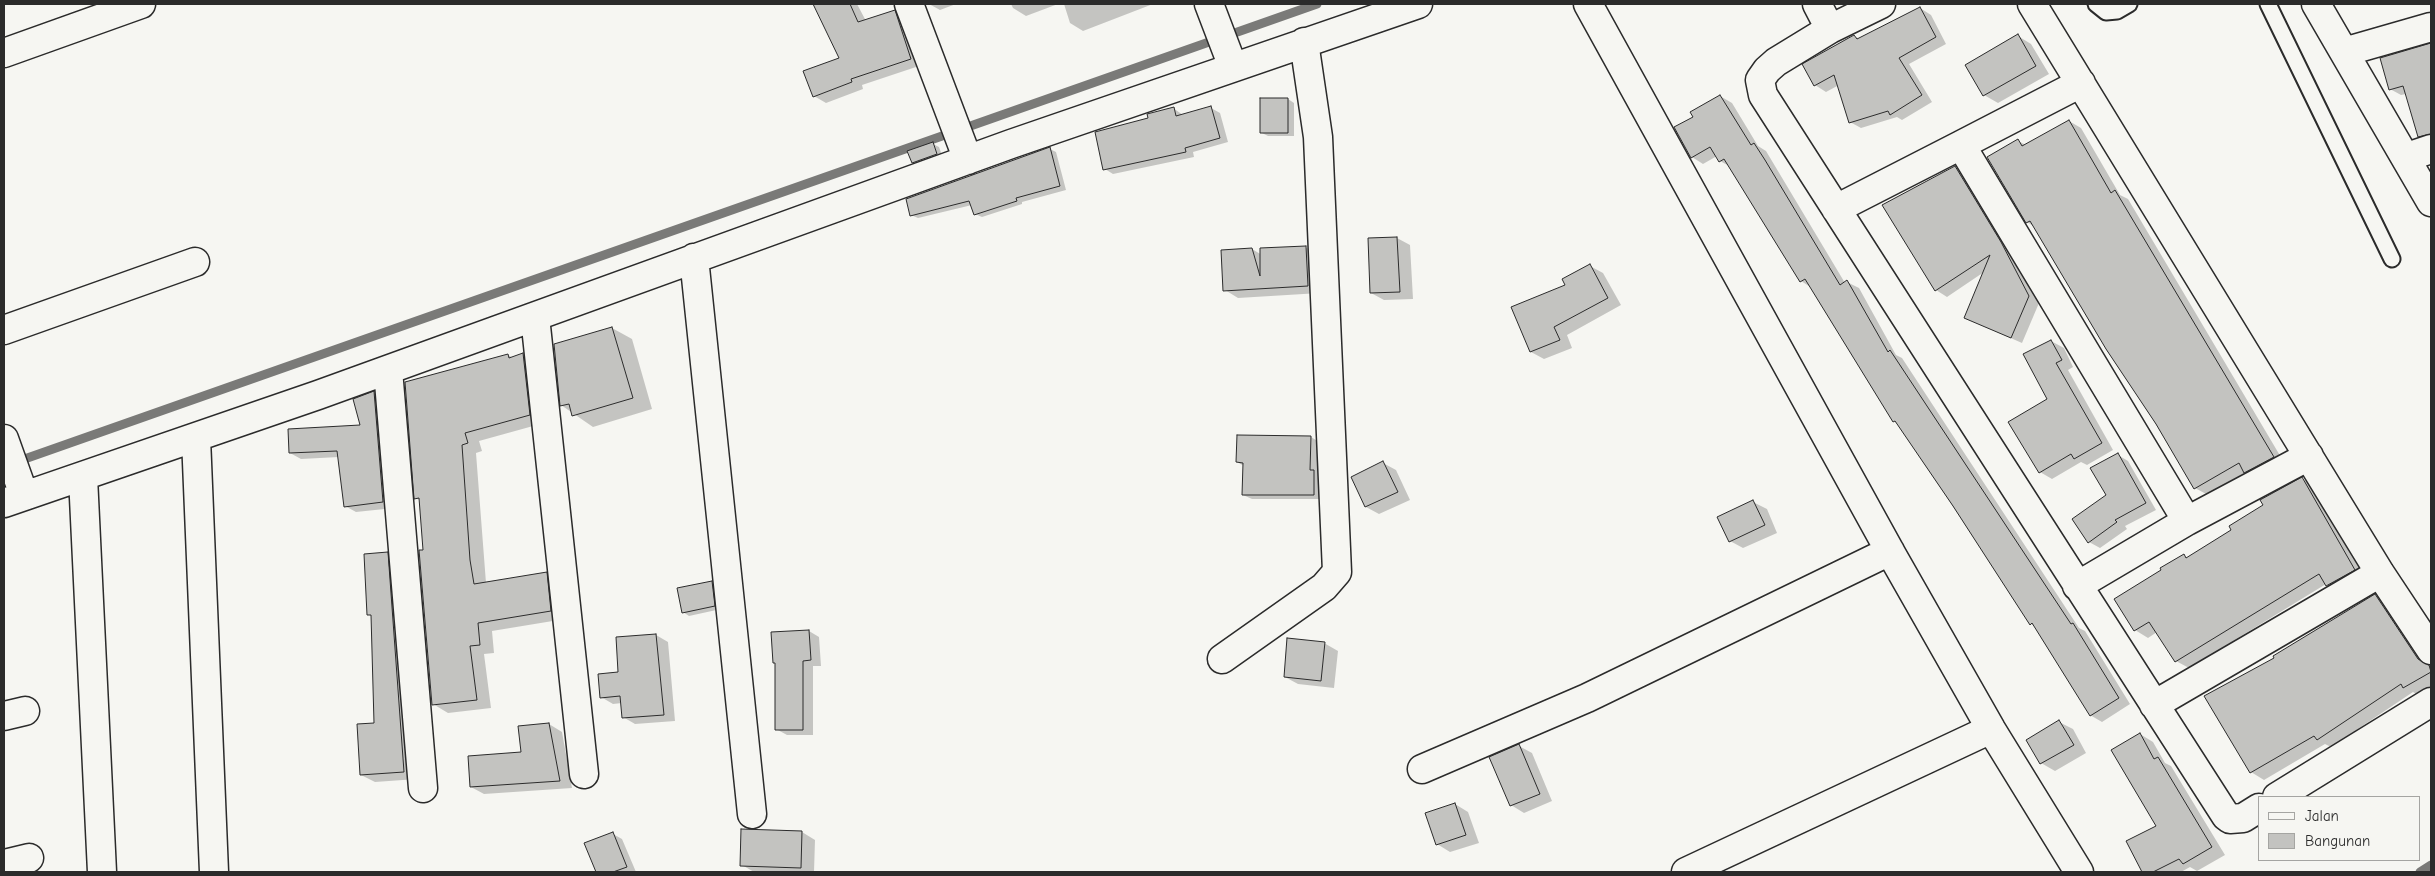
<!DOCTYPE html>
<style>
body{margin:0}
#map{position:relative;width:2435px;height:876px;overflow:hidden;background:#f6f6f2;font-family:"Comic Neue",sans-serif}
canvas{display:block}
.frame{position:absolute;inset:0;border:5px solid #2b2b2b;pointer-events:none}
.legend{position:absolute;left:2258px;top:796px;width:162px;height:65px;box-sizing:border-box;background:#f6f6f2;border:1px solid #a5a5a2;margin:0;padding:6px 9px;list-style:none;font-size:15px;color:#2b2b2b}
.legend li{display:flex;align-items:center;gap:10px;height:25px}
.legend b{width:25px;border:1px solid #a5a5a2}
</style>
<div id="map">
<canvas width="2435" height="876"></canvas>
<div class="frame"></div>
<ul class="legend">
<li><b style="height:6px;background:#f6f6f2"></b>Jalan</li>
<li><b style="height:14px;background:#c3c3c0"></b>Bangunan</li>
</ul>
</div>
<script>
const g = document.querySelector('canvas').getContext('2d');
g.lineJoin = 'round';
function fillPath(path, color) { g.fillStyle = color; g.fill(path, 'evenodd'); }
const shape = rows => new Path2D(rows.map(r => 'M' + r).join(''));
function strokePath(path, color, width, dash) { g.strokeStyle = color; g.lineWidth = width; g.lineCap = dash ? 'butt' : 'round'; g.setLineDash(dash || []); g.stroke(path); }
fillPath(shape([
 [815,4,857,4,866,21,894,11,906,18,922,65,862,85,863,89,826,103,814,96,841,58],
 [929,4,956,4,940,10],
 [1011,4,1058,4,1026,16,1013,8],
 [1064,4,1153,4,1083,31,1070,23],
 [1920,8,1931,15,1946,44,1909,64,1932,102,1902,120,1897,117,1861,128,1850,122,1839,85,1826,92,1815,85,1854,36,1860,39],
 [2018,36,2031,44,2049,74,1998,103,1984,95],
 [2431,44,2431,129,2426,131,2406,94,2401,95,2390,89,2382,59],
 [1720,96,1732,103,1758,146,1766,151,1845,283,1847,282,1859,288,1896,355,1902,358,2079,628,2085,631,2130,704,2102,722,2090,715,2037,627,2031,624,1899,425,1894,421,1812,288,1801,281,1731,167,1720,161,1717,156,1703,164,1692,157,1694,117],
 [1262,99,1288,99,1294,103,1294,136,1268,136,1262,133],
 [1173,108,1183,115,1211,108,1220,113,1228,142,1193,152,1194,157,1113,174,1105,169,1150,119],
 [2069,121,2081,128,2120,195,2128,199,2285,464,2258,479,2247,473,2208,495,2195,488,2035,227,2027,222,1988,158,2018,141,2026,145],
 [933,144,939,147,943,158,919,166,913,163],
 [1050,149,1056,152,1066,190,1022,202,1022,204,982,217,975,214,972,205,918,218,911,215],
 [1955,167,1966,173,2014,254,2039,303,2022,343,1965,318,1984,272,1947,297,1936,290],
 [1397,238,1410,245,1413,299,1384,300,1371,293,1369,239],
 [1305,247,1319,254,1320,293,1238,298,1225,290,1252,249,1262,255],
 [1590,266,1603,273,1621,305,1567,335,1572,348,1544,359,1531,352,1567,286],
 [612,328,632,339,652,409,593,427,561,405],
 [2051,341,2064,348,2073,367,2068,370,2113,450,2087,465,2081,462,2052,479,2040,472,2010,423,2049,399],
 [508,355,513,358,523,355,538,363,544,423,479,441,482,451,476,453,486,583,546,573,561,582,565,619,492,631,494,653,484,654,491,708,448,713,433,704,421,501,416,498],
 [374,393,384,399,394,508,356,512,345,506,339,457,301,459,290,453,362,426],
 [1311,437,1319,442,1318,473,1322,476,1322,499,1252,499,1243,495,1244,466,1237,462],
 [2118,455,2128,461,2156,510,2125,526,2127,529,2100,548,2089,542,2107,496],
 [1383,463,1396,470,1410,500,1379,514,1366,507,1352,477],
 [2302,479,2315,486,2367,577,2340,593,2326,584,2189,668,2176,661,2157,632,2148,638,2135,630,2116,599,2184,556,2189,558,2233,531],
 [1753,502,1767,509,1777,533,1743,548,1730,541],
 [387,553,401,561,417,779,375,782,361,775,376,724,372,616,368,614],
 [712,583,718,586,721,609,689,616,683,612],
 [2375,595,2388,603,2431,668,2431,687,2418,695,2413,692,2331,747,2325,744,2264,780,2251,772,2276,658],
 [809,631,819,637,821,666,813,666,813,735,787,735,776,729,776,664,772,633],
 [656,635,668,642,675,721,635,724,623,717,622,703,613,704,601,697,619,674],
 [1324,643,1338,651,1334,688,1298,684,1285,677],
 [2059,722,2073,729,2086,753,2055,771,2041,763,2028,740],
 [549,724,562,732,572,788,484,794,471,787,522,753],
 [2140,734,2153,742,2165,763,2171,766,2225,855,2197,871,2190,867,2181,872,2144,872,2128,842,2157,826],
 [1519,746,1532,753,1552,801,1524,813,1511,805],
 [1455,804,1468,812,1479,843,1450,852,1437,844],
 [802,832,815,840,814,872,754,872,742,865],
 [613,834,622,839,636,872,597,872,586,844]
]), '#0003');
strokePath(shape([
 [16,462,1317,4],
 [2420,872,2431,865]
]), '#7a7a78', 9);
const building = shape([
 [813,4,850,4,858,22,895,10,911,59,851,79,852,82,813,97,803,71,839,58,813,4],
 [1920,7,1936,37,1899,58,1922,95,1890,115,1888,111,1849,123,1834,75,1814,86,1802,64,1854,35,1857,39,1920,7],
 [2018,34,2036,66,1983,96,1965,65,2018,34],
 [2431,43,2431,134,2418,137,2403,86,2389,90,2380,58,2431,43],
 [1720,95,1751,145,1754,143,1765,160,1840,285,1847,280,1888,352,1890,350,2071,624,2073,623,2119,698,2090,716,2032,623,2030,625,1953,506,1895,421,1893,422,1805,279,1800,282,1724,159,1719,162,1710,147,1691,158,1674,127,1693,117,1690,112,1720,95],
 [1260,98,1288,98,1288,133,1260,133,1260,98],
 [1211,106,1220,138,1185,148,1186,152,1103,170,1095,132,1148,118,1147,114,1174,107,1176,116,1211,106],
 [2069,120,2111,193,2115,190,2274,457,2244,473,2239,463,2194,489,2156,424,2106,349,2030,221,2026,223,1987,157,2018,139,2022,146,2069,120],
 [933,142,937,154,912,163,907,151,933,142],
 [1050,147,1060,186,1016,198,1017,201,974,215,969,201,910,216,906,199,1050,147],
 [1955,166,2001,242,2029,296,2011,338,1964,318,1990,255,1935,291,1882,205,1955,166],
 [1397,237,1400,292,1370,293,1368,238,1397,237],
 [1306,246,1308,286,1223,291,1221,250,1252,248,1260,276,1260,248,1306,246],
 [1590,264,1608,298,1554,327,1560,340,1530,352,1511,307,1565,285,1562,279,1590,264],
 [612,327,633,398,572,416,569,404,560,406,554,344,612,327],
 [2051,340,2062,360,2056,363,2102,443,2074,459,2071,454,2039,473,2008,422,2047,399,2023,354,2051,340],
 [523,353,530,415,465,433,468,443,462,445,470,560,474,584,547,572,551,611,478,623,480,645,470,646,477,700,432,705,419,550,423,550,419,498,414,499,405,382,508,354,509,358,523,353],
 [374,391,383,502,344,507,337,451,289,453,288,429,360,425,353,399,374,391],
 [1237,435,1311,436,1310,470,1314,470,1314,495,1242,495,1243,463,1236,462,1237,435],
 [2118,453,2146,503,2115,520,2117,522,2088,543,2072,519,2106,495,2090,468,2118,453],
 [1383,461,1398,492,1365,507,1351,477,1383,461],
 [2302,477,2355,570,2326,586,2319,574,2175,662,2149,622,2134,631,2114,599,2161,570,2160,568,2184,554,2186,558,2231,530,2229,526,2263,505,2260,500,2302,477],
 [1753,500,1765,525,1729,542,1717,517,1753,500],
 [388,552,404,772,360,775,357,724,374,723,371,615,367,615,364,554,388,552],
 [712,581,715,606,682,613,677,588,712,581],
 [2375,594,2418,659,2429,665,2431,672,2403,688,2401,684,2317,740,2314,736,2250,773,2204,696,2274,658,2273,656,2375,594],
 [809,630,811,660,803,661,803,730,775,730,775,663,773,663,771,632,809,630],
 [656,634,664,715,622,718,620,696,600,698,598,674,618,672,616,637,656,634],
 [1287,638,1325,642,1321,681,1284,677,1287,638],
 [2059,720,2074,745,2040,764,2026,740,2059,720],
 [549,723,560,781,470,787,468,756,521,752,518,726,549,723],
 [2140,733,2154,759,2158,757,2212,847,2183,864,2179,859,2153,872,2142,872,2126,841,2156,826,2111,750,2140,733],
 [1519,744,1540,794,1510,806,1489,757,1519,744],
 [1455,803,1466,835,1436,845,1425,813,1455,803],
 [741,829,802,831,801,868,740,866,741,829],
 [613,832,627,867,613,872,596,872,584,843,613,832]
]);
fillPath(building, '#c3c3c0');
strokePath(building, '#2b2b2b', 1);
const service = shape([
 [2096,4,2106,12,2117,11,2129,4],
 [2268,4,2392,259]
]);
const minor = shape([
 [909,4,968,160],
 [1209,4,1233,67],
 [1588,4,1892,555,1991,729,2079,872],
 [1817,4,1830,29,1776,62,1767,70,1760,80,1763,95,2226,816,2230,819,2243,818,2259,808],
 [2032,4,2380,573,2431,650],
 [2316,4,2431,202],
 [1830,29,1881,4],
 [2344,52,2431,27],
 [4,53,141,4],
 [1961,145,2081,83],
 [2407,157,2431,149],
 [1836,209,1961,145,2187,521],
 [694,258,752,814],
 [535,317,584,774],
 [4,330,195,262],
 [388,370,423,788],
 [196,438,214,872],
 [4,439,24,495],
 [83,477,102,872],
 [4,503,318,395,1011,144,1418,4],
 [2077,586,2187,521,2309,456],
 [1222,659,1324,587,1337,572,1318,137,1304,42],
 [2154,705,2380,573],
 [4,716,25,711],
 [1422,769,1587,698,1890,551],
 [2277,797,2431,702],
 [4,864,29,858],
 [1686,872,1991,729]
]);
strokePath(service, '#2b2b2b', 19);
strokePath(minor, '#2b2b2b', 31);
strokePath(service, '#f6f6f2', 15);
strokePath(minor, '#f6f6f2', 28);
</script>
